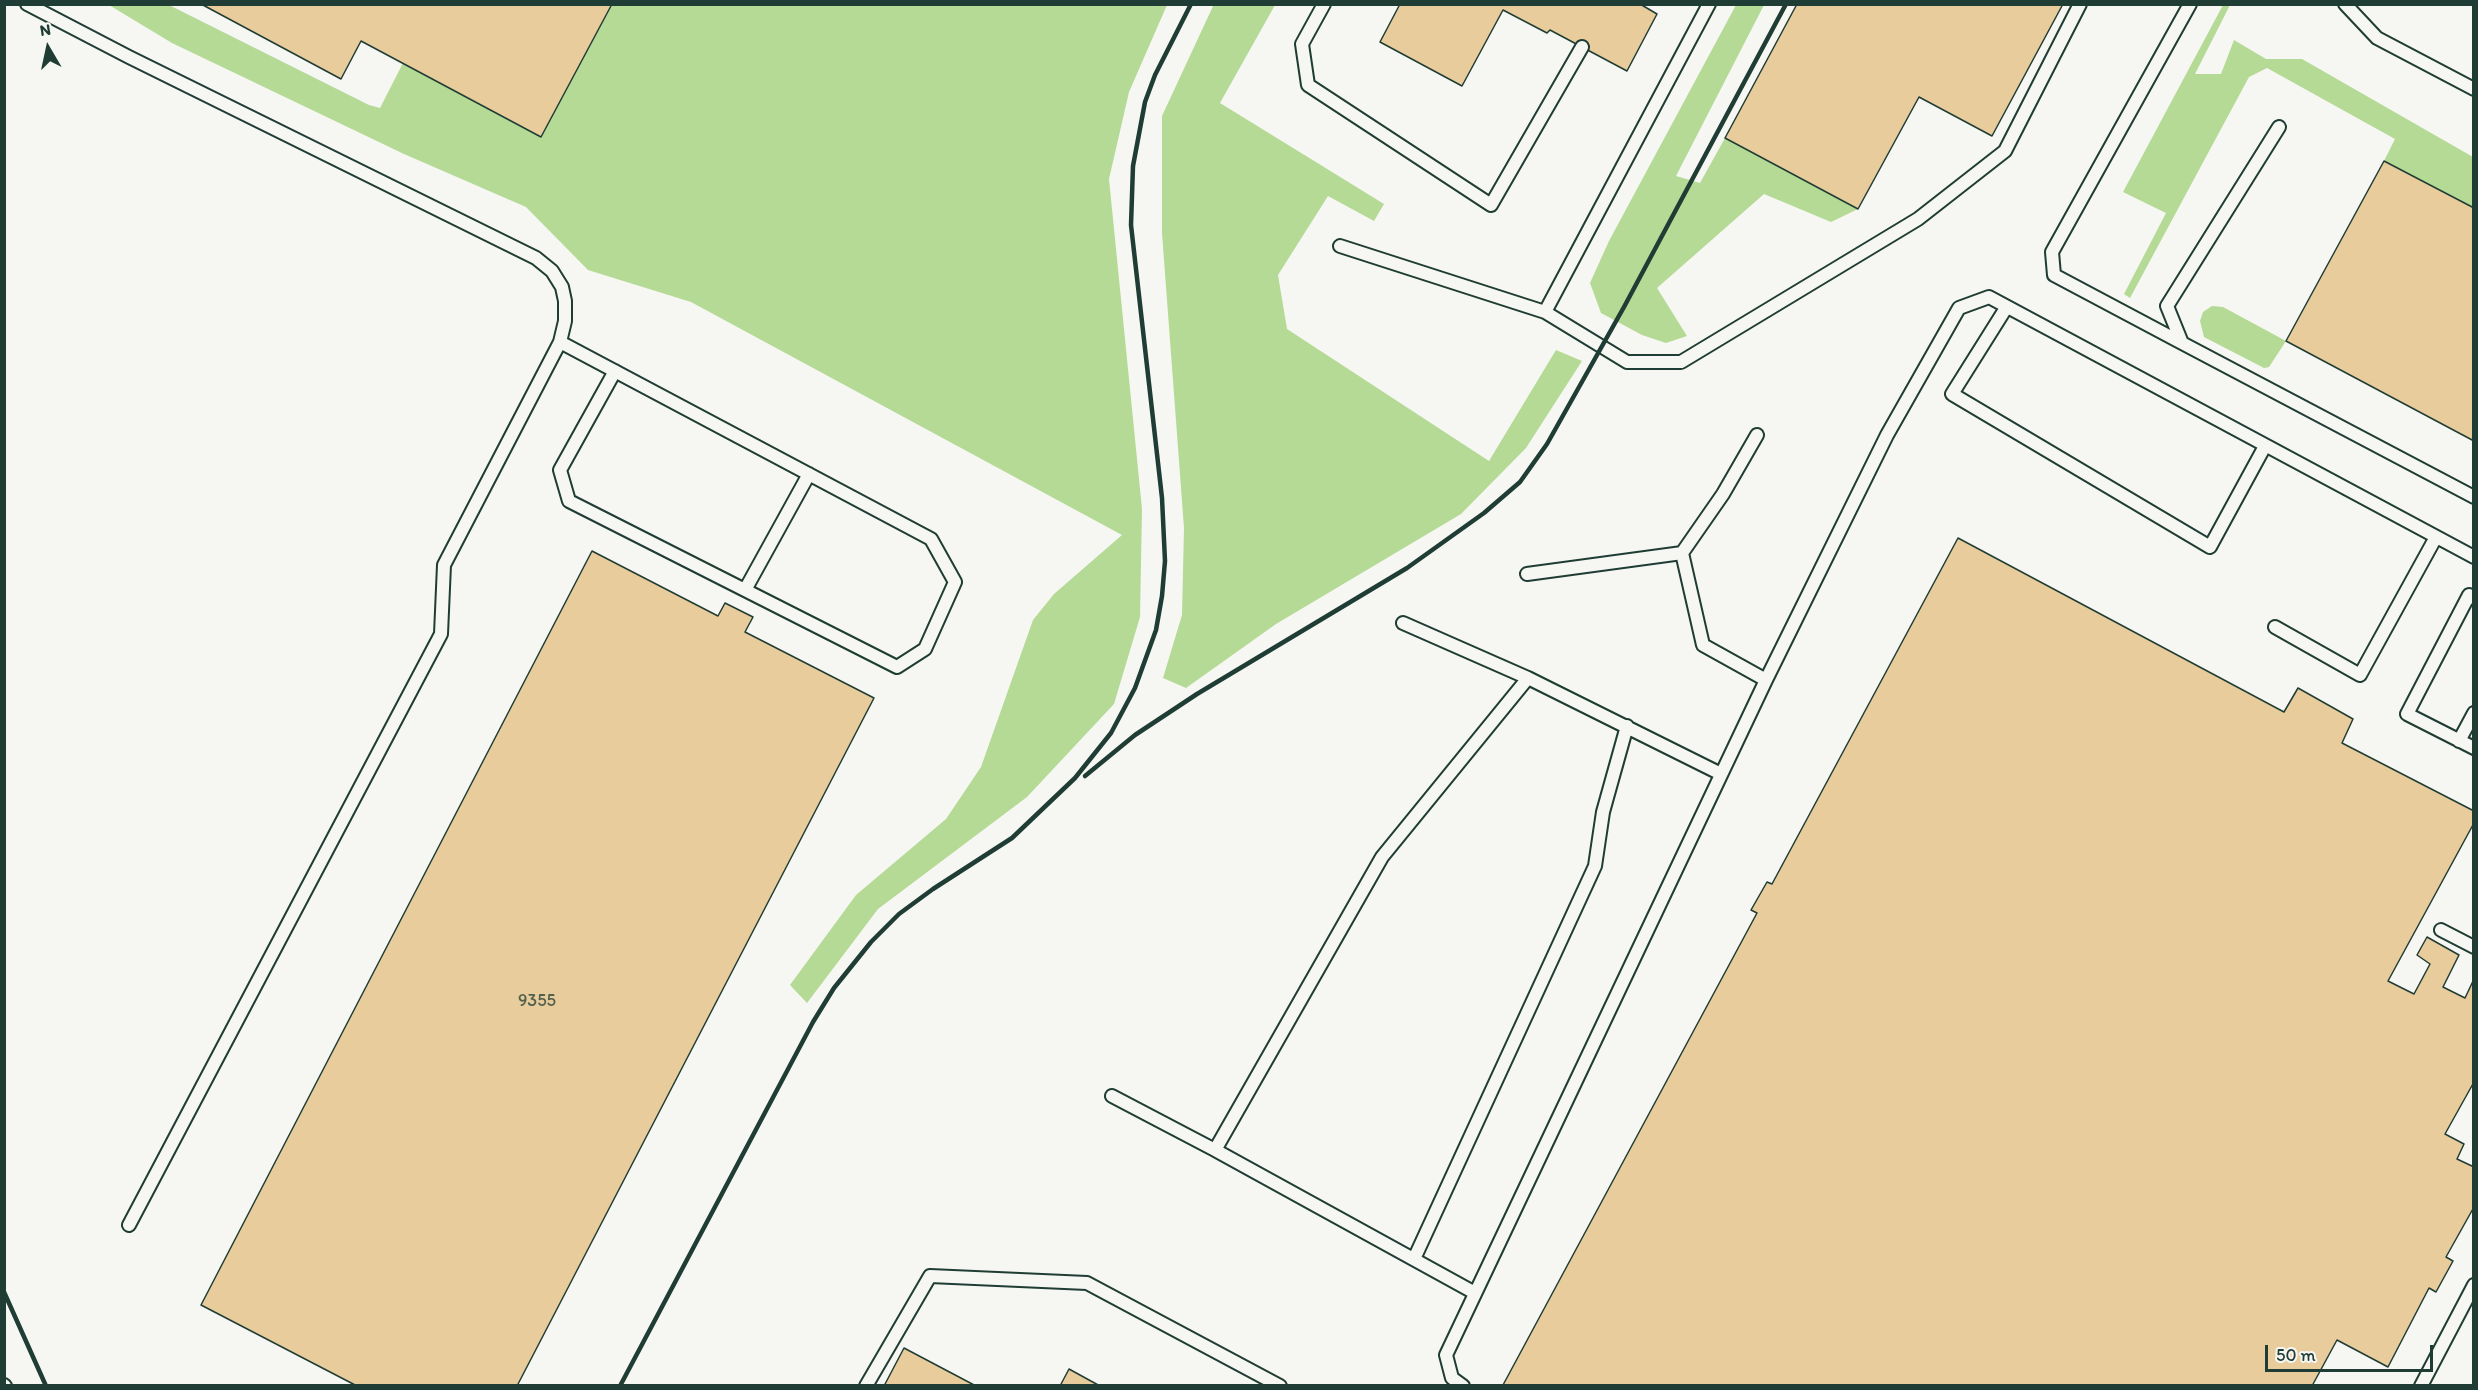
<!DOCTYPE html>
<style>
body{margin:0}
#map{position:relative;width:2478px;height:1390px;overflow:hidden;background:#f6f6f2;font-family:Itim,sans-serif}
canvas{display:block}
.frame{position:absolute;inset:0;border:6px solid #1f3d34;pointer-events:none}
.north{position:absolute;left:18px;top:18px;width:60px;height:60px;-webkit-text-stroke:4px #f6f6f2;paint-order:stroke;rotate:351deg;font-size:16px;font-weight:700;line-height:24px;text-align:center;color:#1f3d34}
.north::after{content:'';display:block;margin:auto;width:21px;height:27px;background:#1f3d34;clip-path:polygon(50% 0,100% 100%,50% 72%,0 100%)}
.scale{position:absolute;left:2265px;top:1345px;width:168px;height:27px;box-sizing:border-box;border:3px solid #1f3d34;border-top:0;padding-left:8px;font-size:18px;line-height:21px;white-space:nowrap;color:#1f3d34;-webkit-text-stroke:4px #f6f6f2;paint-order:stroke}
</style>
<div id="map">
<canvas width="2478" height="1390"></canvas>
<div class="frame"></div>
<div class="north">N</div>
<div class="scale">50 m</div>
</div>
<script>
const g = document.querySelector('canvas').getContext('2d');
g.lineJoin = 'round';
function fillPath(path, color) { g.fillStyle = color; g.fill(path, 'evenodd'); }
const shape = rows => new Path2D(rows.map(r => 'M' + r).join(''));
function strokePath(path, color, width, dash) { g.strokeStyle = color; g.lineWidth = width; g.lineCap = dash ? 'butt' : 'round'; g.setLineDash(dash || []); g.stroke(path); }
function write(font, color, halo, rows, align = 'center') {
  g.font = font + ' Itim,sans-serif'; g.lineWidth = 6; g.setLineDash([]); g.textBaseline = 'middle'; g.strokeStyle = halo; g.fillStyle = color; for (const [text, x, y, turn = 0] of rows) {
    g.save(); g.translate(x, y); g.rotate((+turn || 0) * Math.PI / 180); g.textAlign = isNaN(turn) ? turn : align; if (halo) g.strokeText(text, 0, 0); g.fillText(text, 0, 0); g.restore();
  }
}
fillPath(shape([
 [1214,4,1275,5,1220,103,1384,204,1374,221,1328,196,1278,275,1287,329,1489,461,1556,350,1582,361,1526,448,1461,514,1276,624,1186,688,1163,678,1182,615,1184,528,1162,233,1162,116],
 [109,5,169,5,369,105,380,108,403,63,541,136,612,5,1167,5,1129,92,1109,179,1142,509,1140,617,1114,704,1027,797,878,909,807,1003,790,985,856,895,946,819,981,767,1033,620,1054,594,1122,535,691,302,588,270,526,207,404,154,172,43],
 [1736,5,1764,5,1676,176,1700,183,1725,138,1858,209,1831,222,1764,194,1657,288,1687,336,1666,343,1642,335,1601,313,1590,283,1609,241],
 [2223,5,2230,5,2195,74,2221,74,2234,40,2266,59,2302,59,2473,157,2473,208,2384,161,2395,139,2267,68,2249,77,2130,298,2124,294,2166,213,2123,192],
 [2212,306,2223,307,2286,341,2269,367,2264,368,2204,337,2200,321,2203,312]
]), '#b4da95');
const building = shape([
 [201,4,612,4,541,137,361,41,341,79,201,4],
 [1400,4,1640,4,1657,14,1627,71,1550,30,1547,33,1503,10,1462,86,1380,42,1400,4],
 [1797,4,2063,4,1992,136,1919,97,1858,209,1725,138,1797,4],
 [2384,161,2474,208,2474,441,2286,341,2384,161],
 [1958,538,2284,712,2298,688,2353,719,2342,743,2474,811,2474,823,2388,981,2414,994,2430,964,2417,955,2427,937,2459,955,2443,987,2465,998,2474,979,2474,1082,2445,1134,2464,1144,2457,1159,2474,1167,2474,1207,2446,1257,2453,1261,2436,1292,2429,1288,2388,1367,2337,1340,2312,1386,1503,1385,1757,913,1751,910,1767,882,1772,884,1958,538],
 [592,551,718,616,725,603,753,617,745,632,874,698,517,1386,357,1386,201,1305,592,551],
 [904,1348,976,1386,884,1386,904,1348],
 [1069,1369,1100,1386,1060,1386,1069,1369]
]);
fillPath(building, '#e9cc9c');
strokePath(building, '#1f3d34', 1.5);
const service = shape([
 [27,4,129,57,536,258,552,271,562,287,565,301,565,321,560,342,444,565,441,634,129,1225],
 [1324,4,1302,44,1308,85,1491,205,1582,47],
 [2345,4,2377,38,2474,89],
 [2279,127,2167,306,2182,343,2474,497],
 [1340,246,1545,312,1627,362,1681,362,1918,219,2005,151,2080,4],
 [2006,308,1952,394,2210,547,2265,446],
 [1545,312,1709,4],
 [560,342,931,539,955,582,925,649,897,667,569,501,560,470,615,371],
 [2182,343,2054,275,2052,252,2190,4],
 [1682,553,1703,645,1766,680],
 [1527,574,1682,553,1723,494,1757,435],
 [745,590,809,474],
 [2474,598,2469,595,2407,714,2474,748],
 [1403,623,1528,678],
 [2275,627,2360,675,2436,537],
 [2459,741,2474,713],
 [2441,930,2474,947],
 [1112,1096,1215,1150,1382,857,1528,678,1721,774],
 [1215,1150,1475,1293],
 [1414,1259,1595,866,1603,812,1627,726],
 [4,1385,5,1386],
 [866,1386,930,1276,1087,1283,1280,1386],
 [1463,1386,1452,1378,1446,1355,1766,680,1887,435,1959,308,1989,297,2474,557],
 [2421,1386,2474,1285]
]);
strokePath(service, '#1f3d34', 16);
strokePath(service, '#f6f6f2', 12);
strokePath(shape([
 [1085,776,1135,735,1197,694,1407,568,1484,513,1520,482,1547,444,1624,307,1786,4],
 [4,1292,46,1386],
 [620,1386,813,1022,834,988,871,942,899,914,933,889,1012,838,1075,778,1111,733,1135,688,1156,630,1162,596,1165,561,1162,498,1131,225,1133,166,1145,102,1155,75,1191,4]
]), '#1f3d34', 4.5);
write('18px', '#52614e', null, [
 ["9355",537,1001]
]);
</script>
